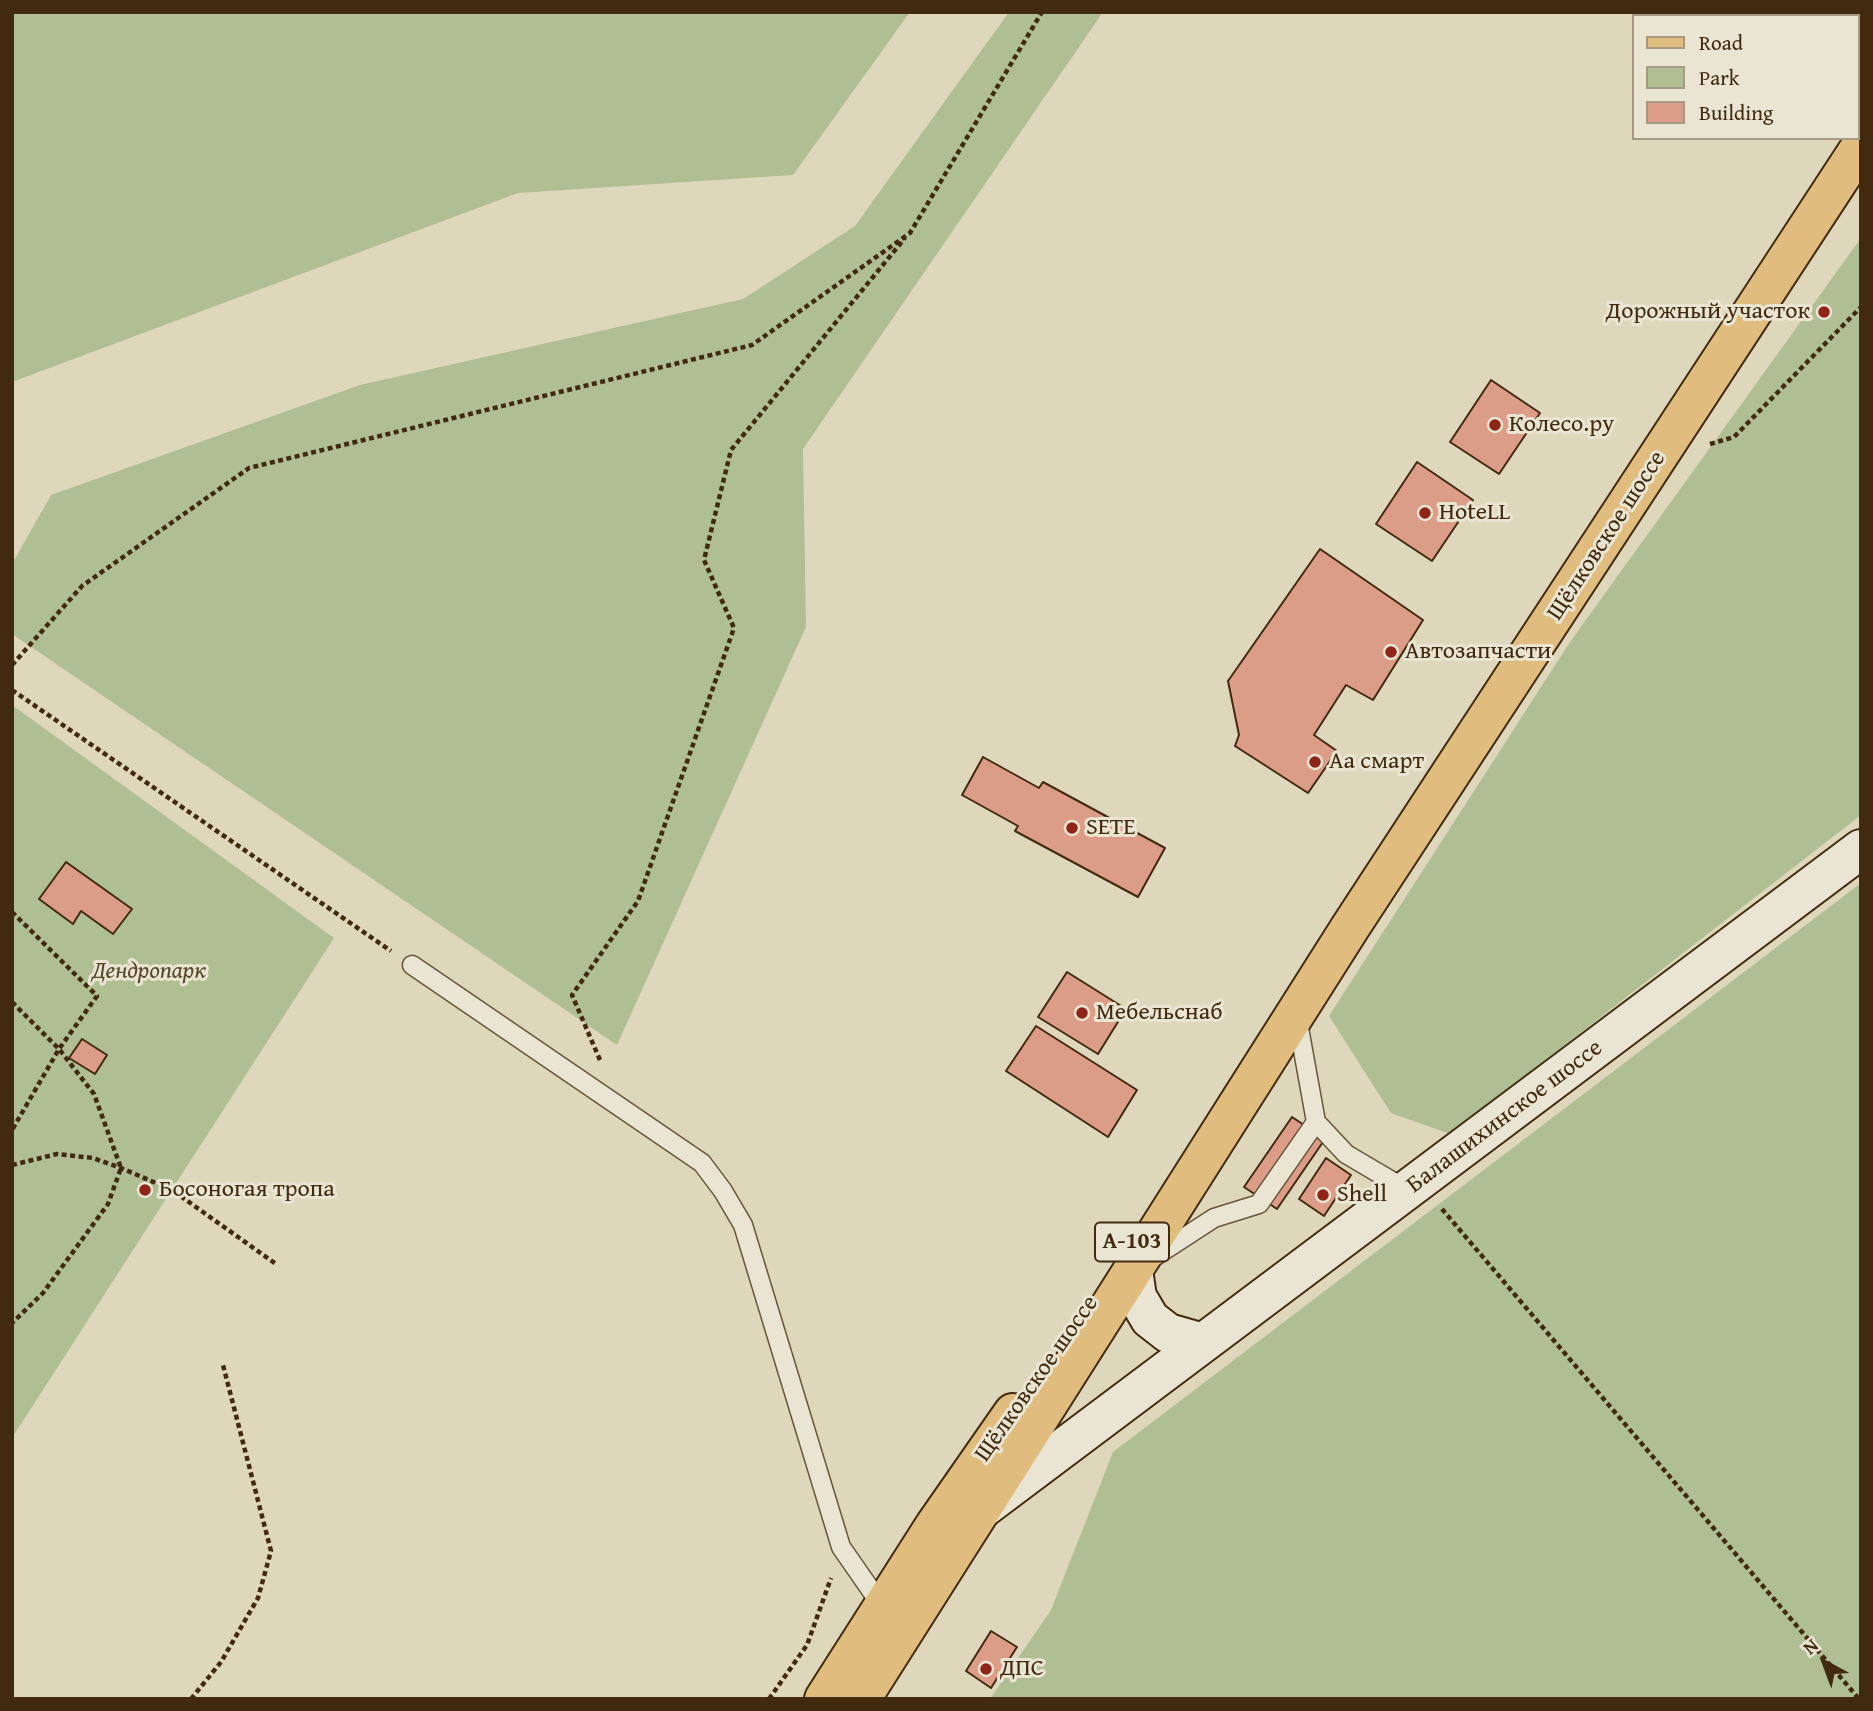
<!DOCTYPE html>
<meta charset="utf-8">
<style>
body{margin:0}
#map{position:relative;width:1873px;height:1711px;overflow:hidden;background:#dfd7bc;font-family:"Gentium Book Plus",serif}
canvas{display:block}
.frame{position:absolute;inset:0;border:14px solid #412a0e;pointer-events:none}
.legend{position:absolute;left:1632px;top:14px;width:228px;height:126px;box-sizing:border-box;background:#eae5d3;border:2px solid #a69a84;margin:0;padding:9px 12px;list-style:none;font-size:21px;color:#412a0e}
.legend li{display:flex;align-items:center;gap:14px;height:35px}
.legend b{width:35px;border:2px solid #a69a84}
.north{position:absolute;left:1789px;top:1627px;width:70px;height:70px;-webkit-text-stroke:5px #eae5d3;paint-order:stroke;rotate:319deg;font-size:19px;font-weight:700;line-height:28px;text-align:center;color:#412a0e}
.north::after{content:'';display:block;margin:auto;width:24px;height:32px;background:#412a0e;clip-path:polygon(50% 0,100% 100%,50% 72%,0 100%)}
</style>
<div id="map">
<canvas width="1873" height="1711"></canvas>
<div class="frame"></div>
<ul class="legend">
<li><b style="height:9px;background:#e0bc7e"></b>Road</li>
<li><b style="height:19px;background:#afbf93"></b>Park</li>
<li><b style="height:19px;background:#dc9d88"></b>Building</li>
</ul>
<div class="north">N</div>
</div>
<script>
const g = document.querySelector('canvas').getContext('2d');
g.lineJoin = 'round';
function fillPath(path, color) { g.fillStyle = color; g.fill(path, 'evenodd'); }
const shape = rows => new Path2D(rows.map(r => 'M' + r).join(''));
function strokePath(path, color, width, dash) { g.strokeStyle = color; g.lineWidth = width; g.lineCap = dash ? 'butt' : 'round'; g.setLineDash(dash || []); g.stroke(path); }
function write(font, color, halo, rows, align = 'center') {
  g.font = font + ' "Gentium Book Plus",serif'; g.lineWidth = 6; g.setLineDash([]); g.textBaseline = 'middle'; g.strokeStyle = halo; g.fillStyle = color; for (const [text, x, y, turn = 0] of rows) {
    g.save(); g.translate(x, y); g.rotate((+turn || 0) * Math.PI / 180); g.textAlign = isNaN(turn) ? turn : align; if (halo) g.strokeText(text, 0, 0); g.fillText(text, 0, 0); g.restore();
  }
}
fillPath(shape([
 [12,12,910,12,793,175,518,193,12,382],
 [1009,12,1103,12,803,449,806,627,617,1045,12,634,12,564,51,495,360,385,743,299,855,226],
 [1861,238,1861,815,1450,1134,1391,1113,1329,1016,1570,642],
 [12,705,334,938,12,1438],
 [1861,883,1861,1699,990,1699,1051,1610,1113,1452]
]), '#afbf93');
const building = shape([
 [1491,380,1540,413,1499,474,1450,442,1491,380],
 [1417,462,1473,500,1432,561,1376,524,1417,462],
 [1320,549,1423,620,1373,700,1346,685,1314,735,1337,751,1308,793,1235,746,1239,735,1228,681,1320,549],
 [983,757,1039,788,1043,782,1165,848,1138,897,1015,831,1018,826,962,795,983,757],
 [66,862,132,909,113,934,81,911,73,924,39,899,66,862],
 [1067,972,1126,1009,1098,1054,1038,1017,1067,972],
 [1036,1026,1137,1090,1108,1137,1006,1071,1036,1026],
 [82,1039,107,1055,95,1074,69,1058,82,1039],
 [1292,1117,1325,1139,1277,1209,1244,1187,1292,1117],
 [1326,1158,1351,1175,1324,1216,1299,1199,1326,1158],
 [991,1631,1017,1647,991,1688,966,1671,991,1631]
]);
fillPath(building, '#dc9d88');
strokePath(building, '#412a0e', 2);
const lane = shape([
 [412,965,702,1163,723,1191,743,1225,841,1547,882,1606],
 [1316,1122,1346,1154,1407,1190],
 [1154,1257,1214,1218,1259,1204,1316,1122,1297,1017]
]);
const secondary = shape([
 [1133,1270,1137,1297,1150,1319,1168,1333,1203,1343],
 [982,1509,1861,849]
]);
const primary = shape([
 [824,1699,935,1525,1013,1413],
 [861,1699,1351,926,1861,146]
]);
strokePath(lane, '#68553a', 21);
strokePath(secondary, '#412a0e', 42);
strokePath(primary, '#412a0e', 42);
strokePath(shape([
 [1710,444,1734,437,1861,307],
 [12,665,82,586,249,468,752,345,910,233,1042,12],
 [12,690,391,951],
 [12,912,97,996,59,1049,12,1130],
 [12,1002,59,1049,94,1094,121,1168,108,1204,43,1293,12,1323],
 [600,1060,572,995,638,901,734,628,704,560,731,450,905,238],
 [12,1165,57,1154,93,1158,121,1168,172,1190,276,1264],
 [1442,1209,1859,1699],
 [191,1699,221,1662,258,1598,271,1551,223,1365],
 [769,1699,807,1645,831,1578]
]), '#412a0e', 4.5, [5, 3.5]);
strokePath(lane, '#eae5d3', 18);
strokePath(secondary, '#eae5d3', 38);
strokePath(primary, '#e0bc7e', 38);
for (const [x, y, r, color] of [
 [1824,312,7,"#8f2418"],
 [1495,425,7,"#8f2418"],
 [1425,513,7,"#8f2418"],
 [1391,652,7,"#8f2418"],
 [1315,762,7,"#8f2418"],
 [1072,828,7,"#8f2418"],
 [1082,1013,7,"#8f2418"],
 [145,1190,7,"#8f2418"],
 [1323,1195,7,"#8f2418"],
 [986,1669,7,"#8f2418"]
]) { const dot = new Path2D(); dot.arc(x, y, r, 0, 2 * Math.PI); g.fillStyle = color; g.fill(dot); strokePath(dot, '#eae5d3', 2.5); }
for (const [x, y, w] of [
 [1132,1242,74]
]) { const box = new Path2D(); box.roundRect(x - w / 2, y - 19.5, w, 39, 5); g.fillStyle = '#eae5d3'; g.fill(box); strokePath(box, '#412a0e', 2); }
write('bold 23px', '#412a0e', null, [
 ["А-103",1132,1242]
]);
write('24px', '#412a0e', '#eae5d3', [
 ["Дорожный участок",1810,312,"right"],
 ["Колесо.ру",1509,425],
 ["HoteLL",1439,513],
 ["Автозапчасти",1405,652],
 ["Аа смарт",1329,762],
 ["SETE",1086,828],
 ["Мебельснаб",1096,1013],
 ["Босоногая тропа",159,1190],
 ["Shell",1337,1195],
 ["ДПС",1000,1669]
], 'left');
write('24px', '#412a0e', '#eae5d3', [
 ["Щёлковское шоссе",1607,536,-57],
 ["Балашихинское шоссе",1505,1117,-37],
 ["Щёлковское шоссе",1037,1379,-55]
]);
write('italic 24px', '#574829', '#eae5d3', [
 ["Дендропарк",149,972]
]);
</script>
